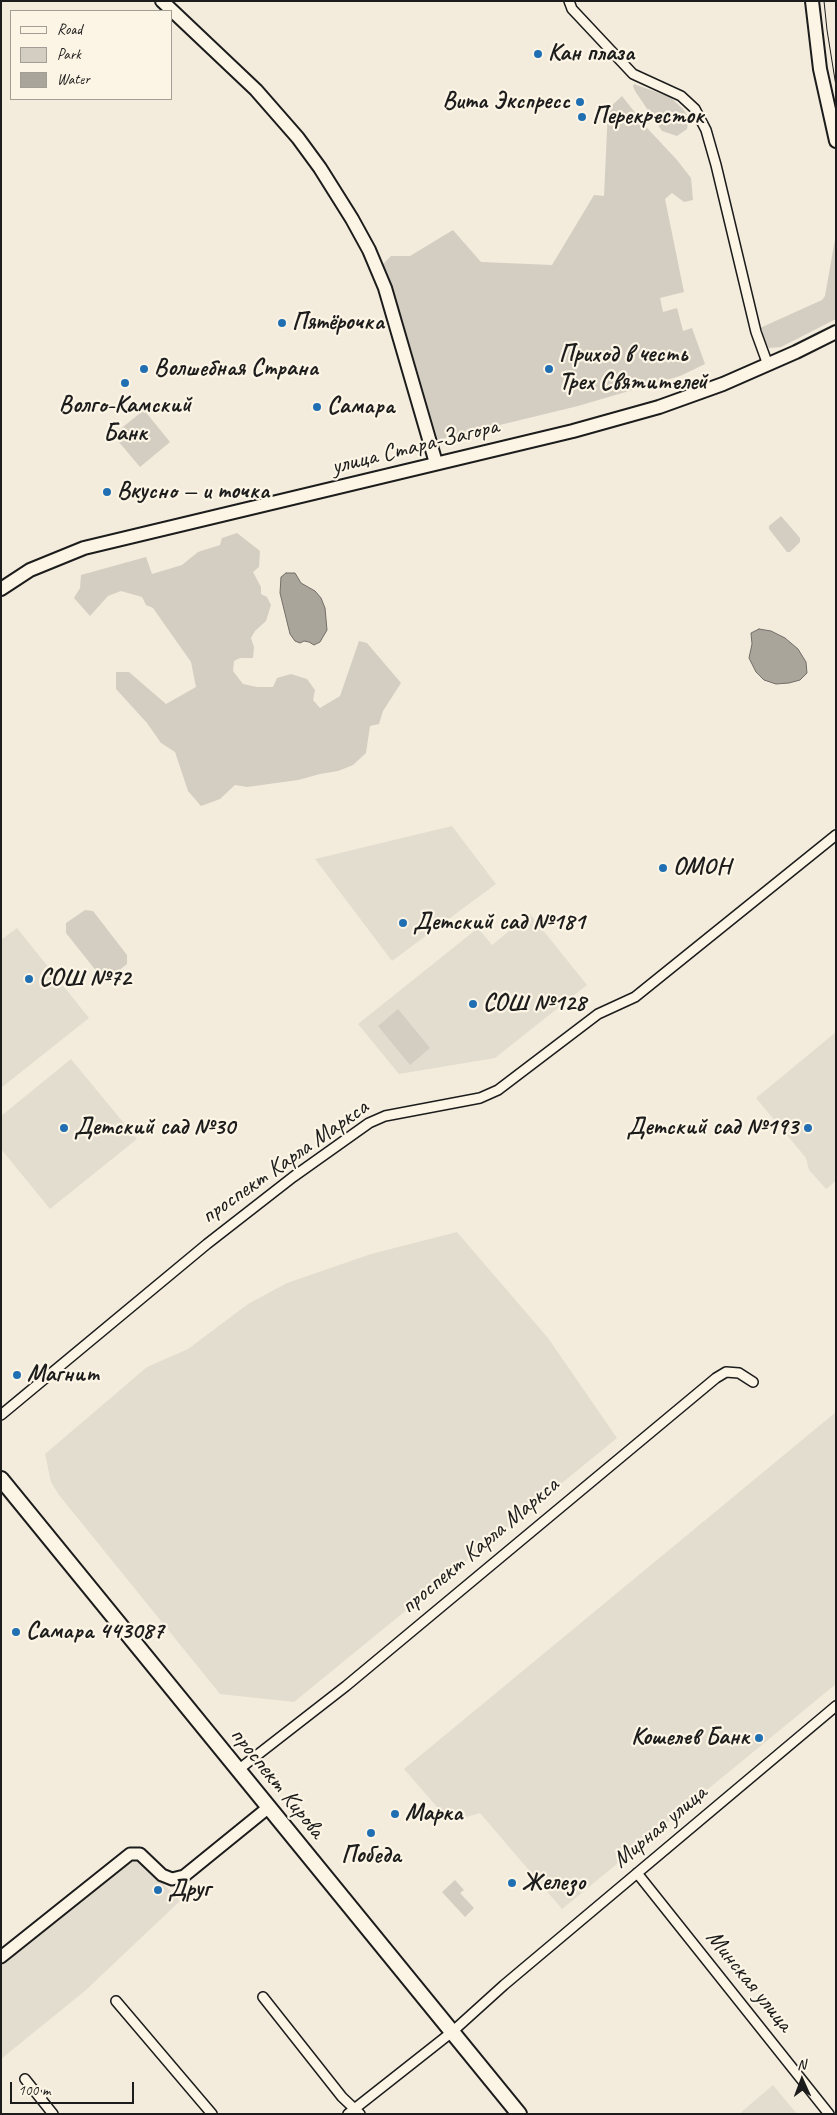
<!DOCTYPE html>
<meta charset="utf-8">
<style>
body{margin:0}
#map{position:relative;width:837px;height:2115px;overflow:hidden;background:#f3ecdd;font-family:Caveat,sans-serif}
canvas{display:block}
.frame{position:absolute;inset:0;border:2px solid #1c1c1c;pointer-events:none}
.legend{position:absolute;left:10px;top:10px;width:162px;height:90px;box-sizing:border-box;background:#fcf5e5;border:1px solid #a29e95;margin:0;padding:6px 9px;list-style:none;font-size:15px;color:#1c1c1c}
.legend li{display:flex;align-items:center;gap:10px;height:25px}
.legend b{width:25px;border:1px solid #a29e95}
.north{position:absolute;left:777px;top:2055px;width:50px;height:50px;-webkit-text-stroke:4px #fcf5e5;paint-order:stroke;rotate:358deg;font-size:14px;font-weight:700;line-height:20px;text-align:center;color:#1c1c1c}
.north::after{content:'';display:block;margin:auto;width:18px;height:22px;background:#1c1c1c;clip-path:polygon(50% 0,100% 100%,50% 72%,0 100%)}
.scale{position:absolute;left:10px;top:2082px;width:124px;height:22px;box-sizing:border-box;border:2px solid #1c1c1c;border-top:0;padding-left:6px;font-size:15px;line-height:18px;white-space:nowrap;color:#1c1c1c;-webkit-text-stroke:4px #fcf5e5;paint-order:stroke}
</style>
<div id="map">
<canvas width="837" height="2115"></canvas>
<div class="frame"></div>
<ul class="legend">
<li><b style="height:6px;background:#fcf5e5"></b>Road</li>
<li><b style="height:14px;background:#d3cec1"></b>Park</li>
<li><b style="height:14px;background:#aaa59b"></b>Water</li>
</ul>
<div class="north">N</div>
<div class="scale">100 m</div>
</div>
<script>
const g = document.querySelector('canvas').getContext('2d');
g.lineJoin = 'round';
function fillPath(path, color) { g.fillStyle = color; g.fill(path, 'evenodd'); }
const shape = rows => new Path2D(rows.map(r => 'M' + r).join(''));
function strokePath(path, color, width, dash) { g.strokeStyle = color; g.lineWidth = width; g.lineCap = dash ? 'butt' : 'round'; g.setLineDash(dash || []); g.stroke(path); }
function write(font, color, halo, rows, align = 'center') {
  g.font = font + ' Caveat,sans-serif'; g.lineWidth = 4.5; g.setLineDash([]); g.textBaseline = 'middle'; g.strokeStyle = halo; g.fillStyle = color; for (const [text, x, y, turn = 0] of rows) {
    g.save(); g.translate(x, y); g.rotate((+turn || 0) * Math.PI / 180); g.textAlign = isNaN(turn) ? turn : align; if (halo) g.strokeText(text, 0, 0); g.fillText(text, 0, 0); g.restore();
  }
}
fillPath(shape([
 [452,826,496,884,392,961,315,859],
 [530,914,587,985,495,1058,399,1074,358,1024,478,928,492,945],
 [17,928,89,1018,1,1088,1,940],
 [836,1032,836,1181,826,1189,809,1170,806,1158,756,1098],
 [71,1059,137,1139,50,1209,1,1149,1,1116],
 [457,1232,548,1338,617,1438,294,1702,220,1694,59,1495,51,1482,45,1454,147,1367,188,1349,248,1304,287,1283,371,1254],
 [836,1412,836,1684,562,1909,480,1813,450,1822,404,1769],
 [131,1859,139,1859,180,1901,86,1990,1,2059,1,1966],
 [773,2085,797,2114,739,2114]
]), '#e3ddcf');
fillPath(shape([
 [634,84,670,97,682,108,689,117,687,129,677,136,662,131,635,91,633,86],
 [622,96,648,129,677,160,691,178,693,200,684,202,672,193,665,199,684,292,660,298,663,312,677,308,683,331,692,328,705,364,680,376,578,406,438,440,401,316,382,265,391,256,410,256,453,230,481,262,552,265,594,195,604,196,608,109],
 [835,239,836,319,781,347,769,348,762,336,760,328,822,300,825,296],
 [144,410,170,442,140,467,113,435],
 [781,516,800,538,800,542,790,552,787,552,769,529,769,526],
 [237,533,260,551,259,567,253,572,261,587,261,594,267,597,271,605,266,621,255,631,251,638,254,647,253,658,240,658,234,661,233,671,243,684,257,687,273,687,277,678,291,674,307,679,315,690,313,700,320,708,340,696,359,641,367,643,401,683,383,711,379,724,370,726,366,753,353,765,338,771,320,774,298,780,247,787,235,785,220,799,201,806,188,791,175,752,161,743,147,723,116,689,116,672,129,672,166,704,196,687,191,662,153,608,146,605,142,597,121,591,108,596,90,616,74,598,80,588,81,575,146,557,152,574,182,565,198,552,220,545,222,538],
 [85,910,93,911,127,955,127,964,111,977,101,977,66,933,66,923],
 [398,1009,430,1048,410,1065,378,1026],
 [455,1880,464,1890,460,1893,474,1908,465,1917,442,1892]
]), '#d3cec1');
const water = shape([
 [286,573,295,573,301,583,315,591,321,598,325,608,327,630,320,642,314,645,309,642,304,641,300,643,295,641,290,634,280,593,281,577,286,573],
 [759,629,771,631,785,638,798,649,806,662,807,673,800,680,789,683,776,684,764,680,756,672,749,658,752,644,751,633,759,629]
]);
fillPath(water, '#aaa59b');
strokePath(water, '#716e68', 1);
const minor = shape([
 [569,1,572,9,633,74,681,96,695,109,706,130,716,165,756,332,768,365],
 [1,1415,207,1244,293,1177,369,1123,385,1116,480,1098,498,1090,598,1014,635,997,836,835],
 [238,1770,346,1686,716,1378,726,1372,739,1373,753,1382],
 [637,1873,829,2114],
 [263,1997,342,2097,360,2114],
 [116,2001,212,2114],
 [25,2079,53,2114],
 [348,2114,452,2032,504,1985,836,1706]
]);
const tertiary = shape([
 [1,1957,130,1854,140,1854,162,1875,172,1879,184,1876,269,1807]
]);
const secondary = shape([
 [162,1,256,90,298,138,320,168,352,219,369,250,385,288,436,463],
 [812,1,820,69,836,141],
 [1,589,30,570,84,548,573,431,659,407,723,384,796,352,836,332]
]);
const primary = shape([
 [1,1479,519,2114]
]);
strokePath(minor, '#1c1c1c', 12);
strokePath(tertiary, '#1c1c1c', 15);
strokePath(secondary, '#1c1c1c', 16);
strokePath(primary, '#1c1c1c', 18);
strokePath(minor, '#fcf5e5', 9);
strokePath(tertiary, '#fcf5e5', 11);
strokePath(secondary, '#fcf5e5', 12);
strokePath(primary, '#fcf5e5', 14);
strokePath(shape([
 [824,1,827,30,836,86]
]), '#1c1c1c', 1);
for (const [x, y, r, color] of [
 [538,54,5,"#1f6fb2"],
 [580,102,5,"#1f6fb2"],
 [582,117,5,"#1f6fb2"],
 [282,323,5,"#1f6fb2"],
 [144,369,5,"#1f6fb2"],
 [549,369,5,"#1f6fb2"],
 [125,383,5,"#1f6fb2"],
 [317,407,5,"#1f6fb2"],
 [107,492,5,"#1f6fb2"],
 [663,868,5,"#1f6fb2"],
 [403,923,5,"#1f6fb2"],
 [29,979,5,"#1f6fb2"],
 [473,1004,5,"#1f6fb2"],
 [64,1128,5,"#1f6fb2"],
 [808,1128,5,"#1f6fb2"],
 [17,1375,5,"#1f6fb2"],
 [16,1632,5,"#1f6fb2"],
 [759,1738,5,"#1f6fb2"],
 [395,1814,5,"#1f6fb2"],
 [371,1833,5,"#1f6fb2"],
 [512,1883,5,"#1f6fb2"],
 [158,1890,5,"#1f6fb2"]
]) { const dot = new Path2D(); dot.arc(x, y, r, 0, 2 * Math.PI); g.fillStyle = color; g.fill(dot); strokePath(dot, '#fcf5e5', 2); }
write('bold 24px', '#1c1c1c', '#fcf5e5', [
 ["Кан плаза",548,54],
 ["Вита Экспресс",570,102,"right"],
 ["Перекресток",592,117],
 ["Пятёрочка",292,323],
 ["Приход в честь",559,355],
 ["Трех Святителей",559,383],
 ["Волшебная Страна",154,369],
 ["Волго-Камский",125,406,"center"],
 ["Банк",125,434,"center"],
 ["Самара",327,407],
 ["Вкусно — и точка",117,492],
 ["ОМОН",673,868],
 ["Детский сад №181",413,923],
 ["СОШ №72",39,979],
 ["СОШ №128",483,1004],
 ["Детский сад №30",74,1128],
 ["Детский сад №193",798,1128,"right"],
 ["Магнит",27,1375],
 ["Самара 443087",26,1632],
 ["Кошелев Банк",749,1738,"right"],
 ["Марка",405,1814],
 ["Победа",371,1856,"center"],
 ["Железо",522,1883],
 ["Друг",168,1890]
], 'left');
write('24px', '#1c1c1c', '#fcf5e5', [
 ["улица Стара-Загора",415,447,-14],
 ["проспект Карла Маркса",285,1162,-35],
 ["проспект Карла Маркса",480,1546,-40],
 ["проспект Кирова",277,1783,51],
 ["Мирная улица",660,1827,-40],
 ["Минская улица",749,1981,51]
]);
</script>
